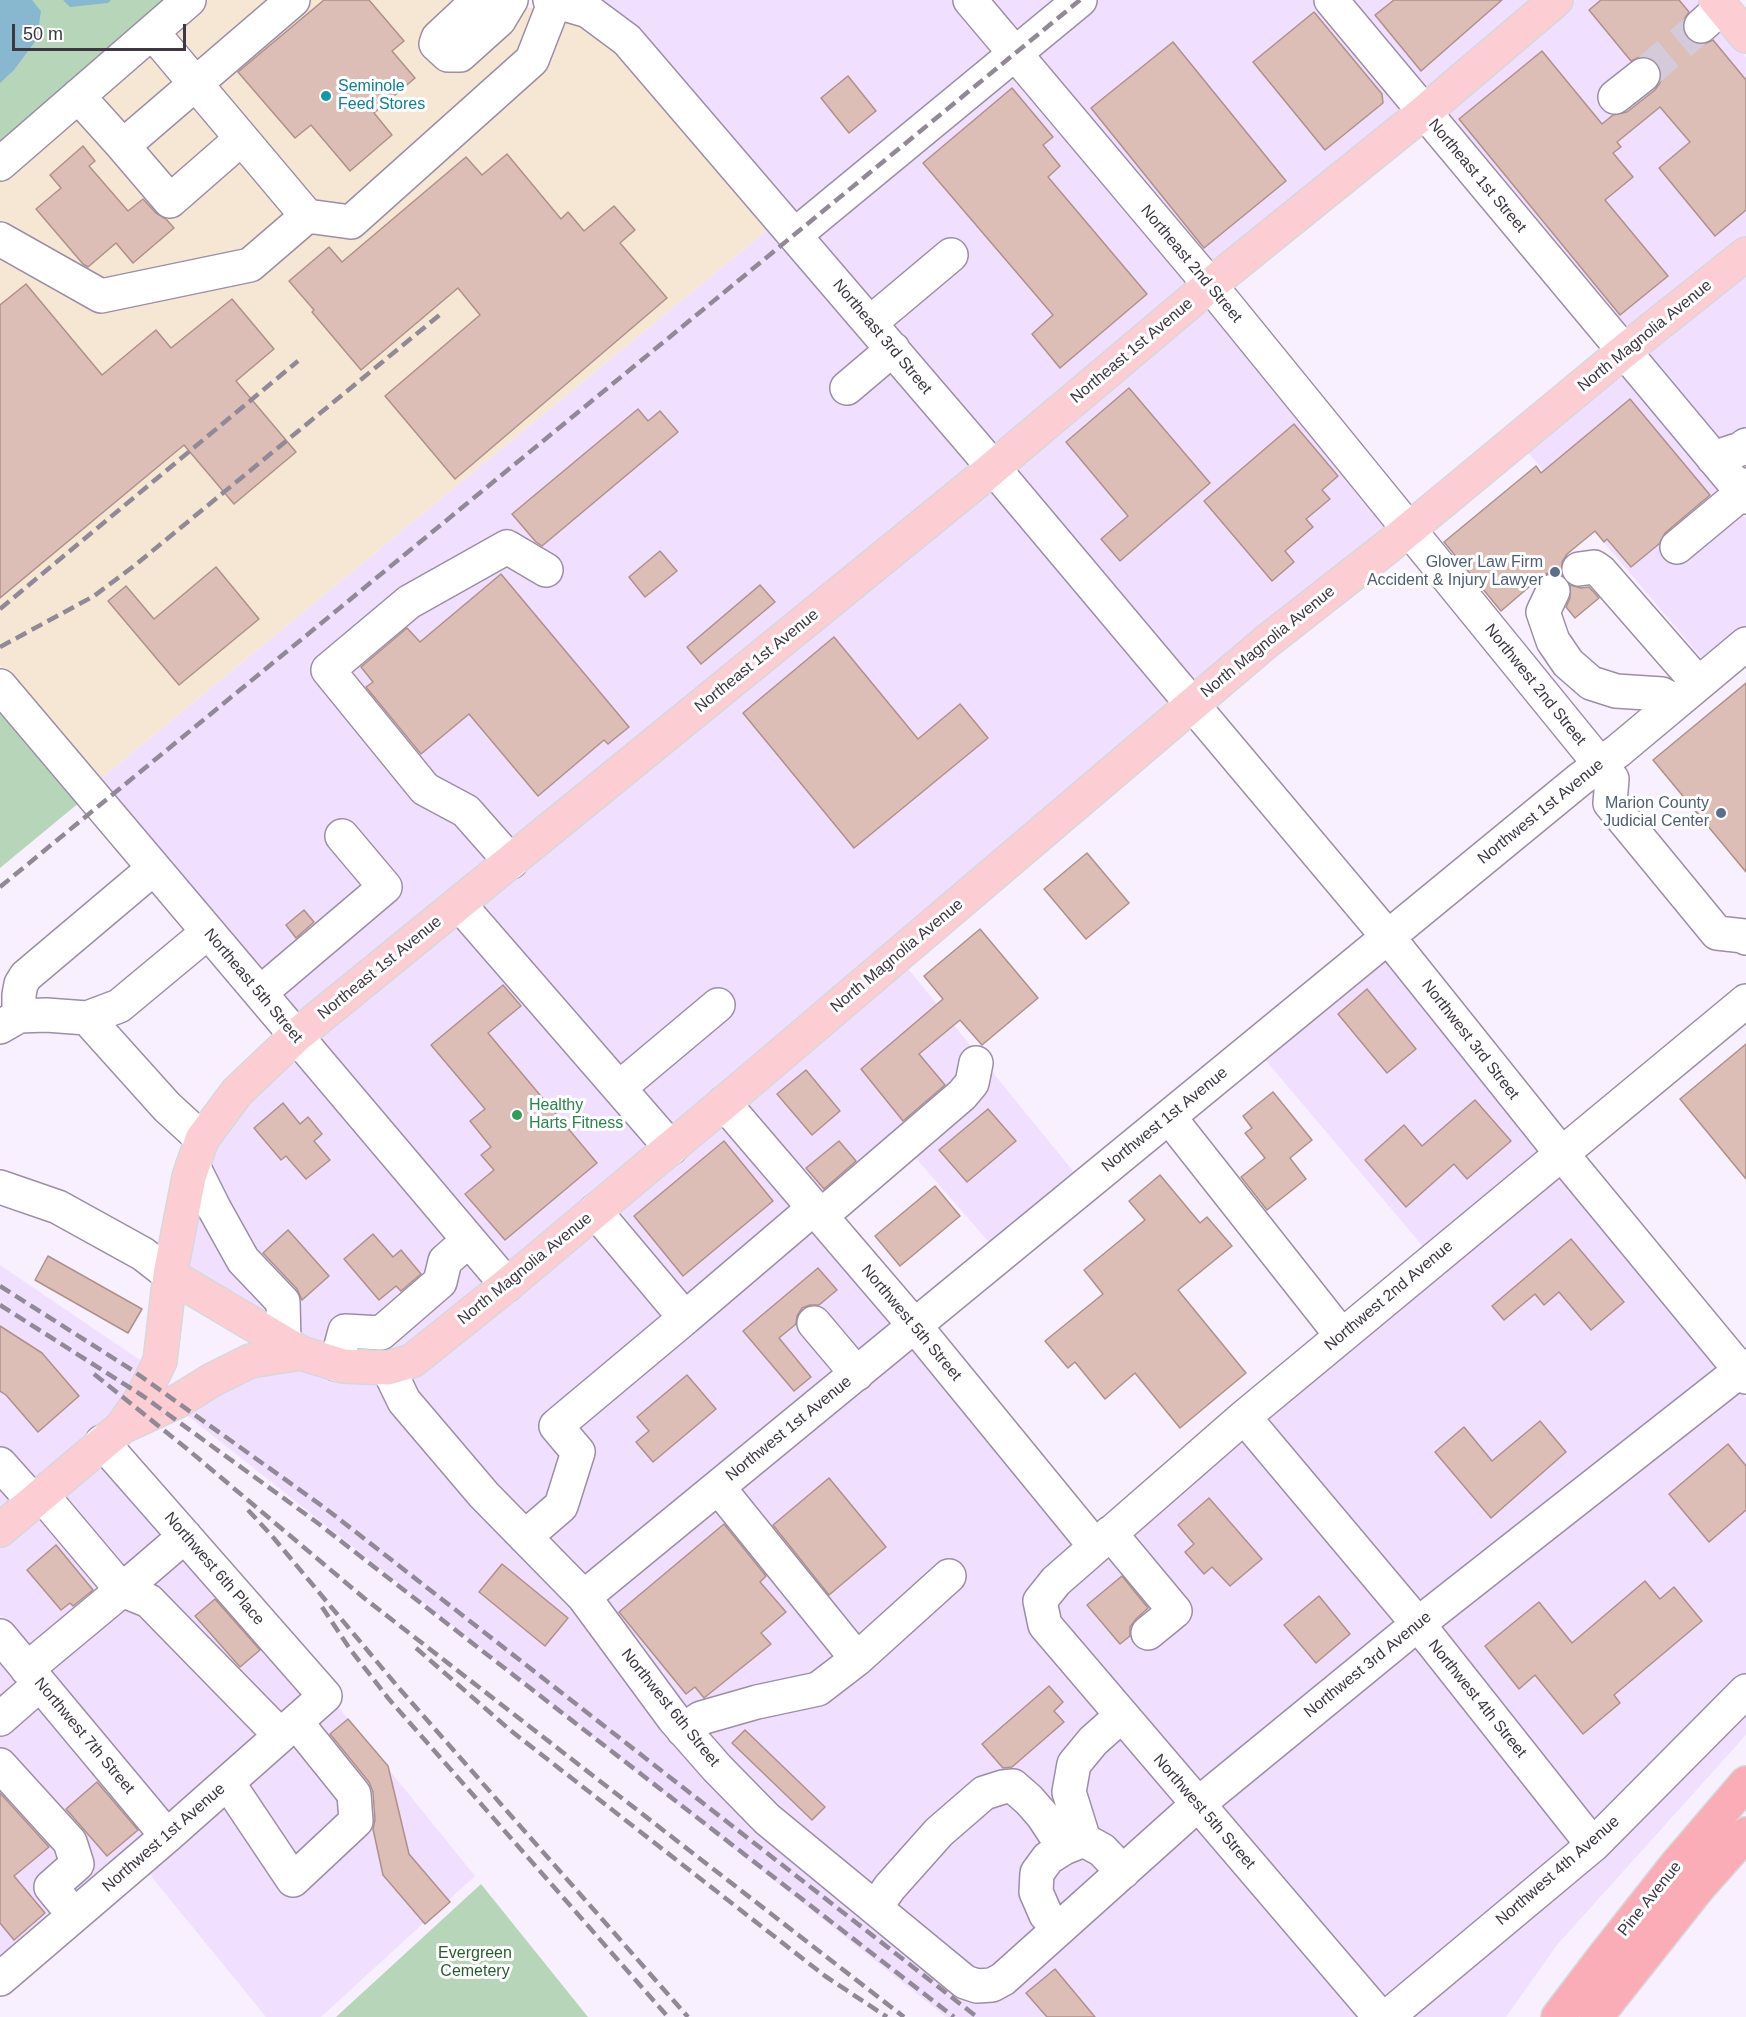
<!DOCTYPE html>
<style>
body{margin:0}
#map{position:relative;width:1746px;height:2017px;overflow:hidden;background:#f8f0ff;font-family:Arial,sans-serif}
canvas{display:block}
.scale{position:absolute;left:12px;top:24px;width:174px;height:27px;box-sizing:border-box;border:3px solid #3d3741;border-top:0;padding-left:8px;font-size:18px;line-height:21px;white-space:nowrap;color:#3d3741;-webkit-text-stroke:4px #fff;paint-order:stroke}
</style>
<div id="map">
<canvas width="1746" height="2017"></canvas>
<div class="scale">50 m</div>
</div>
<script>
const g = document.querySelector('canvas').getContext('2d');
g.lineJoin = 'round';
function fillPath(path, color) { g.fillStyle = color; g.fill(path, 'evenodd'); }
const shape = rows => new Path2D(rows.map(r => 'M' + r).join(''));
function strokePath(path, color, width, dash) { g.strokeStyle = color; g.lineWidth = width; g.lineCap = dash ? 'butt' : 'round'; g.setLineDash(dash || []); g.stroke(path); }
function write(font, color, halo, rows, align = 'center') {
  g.font = font + ' Arial,sans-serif'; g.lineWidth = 6; g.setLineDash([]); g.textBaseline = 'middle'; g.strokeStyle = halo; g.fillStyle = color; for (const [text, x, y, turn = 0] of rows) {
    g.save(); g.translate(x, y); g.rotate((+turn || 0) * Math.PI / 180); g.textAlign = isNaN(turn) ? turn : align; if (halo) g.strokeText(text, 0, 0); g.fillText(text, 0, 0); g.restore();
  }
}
fillPath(shape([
 [593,0,953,0,996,54,798,217],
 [987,0,1062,0,1017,37],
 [1099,0,1313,0,1405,112,1213,267,1032,55],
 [1348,0,1538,0,1426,95],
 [1575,0,1699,0,1746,57,1746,239,1626,334,1441,113],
 [1011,72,1192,285,996,450,813,235],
 [771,227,975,467,298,1019,98,781],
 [1746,269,1746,476,1642,353],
 [1207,303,1391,529,1195,686,1011,468],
 [1621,369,1746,518,1746,629,1705,662,1525,449],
 [991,486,1175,704,510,1267,314,1036],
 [1385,955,1543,1152,1426,1250,1262,1056],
 [905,965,1078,1177,993,1247,907,1148,834,1211,742,1104],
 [294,1054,489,1284,407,1350,388,1355,314,1343,313,1338,305,1340,184,1268,213,1143,246,1100],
 [722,1121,912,1344,1078,1546,1033,1591,1026,1593,1026,1600,1022,1606,1029,1610,1195,1823,1361,2017,946,2017,183,1412,253,1373,298,1366,385,1381],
 [1558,1171,1723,1369,1421,1607,1262,1417],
 [0,1265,146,1364,114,1417,0,1515],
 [1738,1388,1746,1398,1746,1674,1595,1826,1436,1625],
 [1242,1435,1400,1624,1200,1788,1057,1619,1054,1603],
 [100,1460,307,1696,170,1818,0,1615,0,1546],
 [1415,1642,1575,1844,1385,2003,1215,1806],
 [0,1657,149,1836,0,1963],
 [335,1703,475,1876,321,2017,266,2017,146,1870],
 [1746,1708,1746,1735,1557,1945,1506,2017,1406,2017]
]), '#f1dfff');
fillPath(shape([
 [208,0,504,0,581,23,618,49,771,227,98,781,0,665,0,180]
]), '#f6e7d4');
fillPath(shape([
 [0,0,167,0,0,144],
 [0,707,80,802,0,868],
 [481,1884,588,2017,336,2017]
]), '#b7d6b9');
fillPath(shape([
 [0,0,32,0,41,11,37,39,14,70,0,83],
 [63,0,111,0,108,3,70,7]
]), '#87b8cf');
const building = shape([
 [324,0,369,0,404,41,392,51,415,78,374,113,392,135,350,171,311,125,295,138,238,72,324,0],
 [1394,0,1502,0,1421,71,1375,15,1394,0],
 [1601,0,1679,0,1689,12,1683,21,1683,30,1687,38,1696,44,1704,44,1713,40,1746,80,1746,210,1715,236,1659,168,1690,142,1660,107,1617,142,1621,147,1613,153,1633,177,1605,200,1668,276,1620,315,1459,119,1542,51,1602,124,1613,115,1627,112,1655,90,1661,81,1661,72,1658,64,1649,57,1640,57,1631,61,1589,10,1601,0],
 [1314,12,1382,94,1383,103,1325,150,1253,62,1314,12],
 [1173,42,1286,181,1204,248,1091,108,1173,42],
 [848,76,876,111,849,133,821,98,848,76],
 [1012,88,1053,137,1043,145,1060,166,1048,177,1147,294,1060,368,1032,334,1053,315,923,163,1012,88],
 [83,146,95,161,89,166,128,211,143,199,156,213,166,219,174,228,133,263,116,243,88,267,83,264,36,209,61,188,50,175,83,146],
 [507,154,561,219,568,212,584,231,614,206,635,230,620,243,667,298,455,479,385,396,480,315,458,288,361,370,312,312,314,310,289,281,329,247,342,262,466,157,482,175,507,154],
 [26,284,102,375,156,330,171,348,232,299,274,349,236,381,296,452,234,504,184,445,0,598,0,305,26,284],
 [1129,388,1210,483,1120,561,1101,539,1128,516,1066,442,1129,388],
 [1630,399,1710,495,1665,533,1659,544,1631,567,1607,539,1604,542,1595,531,1567,554,1562,562,1562,574,1552,572,1543,575,1501,611,1444,542,1536,466,1541,473,1630,399],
 [638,409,648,421,660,411,678,432,542,546,536,542,512,514,638,409],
 [1294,424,1338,476,1322,490,1330,499,1306,519,1313,527,1285,551,1294,562,1272,581,1204,501,1294,424],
 [660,551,677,571,645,597,629,577,660,551],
 [216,567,259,619,179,685,108,601,126,586,154,619,216,567],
 [501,574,629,727,608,744,604,740,538,796,469,714,421,754,366,687,373,682,361,667,407,628,420,642,501,574],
 [760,585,775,602,701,664,687,647,760,585],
 [1570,585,1581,588,1589,587,1599,598,1575,618,1566,607,1570,598,1570,585],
 [834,637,918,739,960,704,988,738,854,848,743,713,834,637],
 [1746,683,1746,872,1653,760,1746,683],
 [1087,853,1129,903,1086,939,1044,889,1087,853],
 [304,910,314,922,296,938,286,925,304,910],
 [980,929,1038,998,982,1045,960,1020,919,1054,945,1085,903,1121,861,1069,943,999,924,976,980,929],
 [503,985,521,1006,488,1033,597,1163,505,1240,465,1194,494,1170,481,1155,491,1147,470,1121,485,1109,431,1045,503,985],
 [1367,989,1416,1049,1387,1073,1338,1014,1367,989],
 [1746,1044,1746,1179,1680,1099,1746,1044],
 [806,1070,840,1111,812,1135,777,1094,806,1070],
 [1273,1092,1312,1140,1290,1158,1306,1179,1267,1210,1241,1177,1265,1158,1245,1133,1252,1128,1243,1116,1273,1092],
 [1475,1100,1511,1141,1467,1179,1454,1164,1406,1207,1365,1160,1404,1125,1422,1146,1475,1100],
 [283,1103,300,1124,308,1117,322,1134,314,1141,330,1160,306,1179,286,1156,281,1160,254,1128,283,1103],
 [988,1109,1016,1141,967,1182,939,1150,988,1109],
 [724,1141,773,1201,683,1276,634,1216,724,1141],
 [839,1141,856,1161,824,1189,806,1168,839,1141],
 [1160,1175,1200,1223,1207,1217,1232,1246,1178,1290,1246,1373,1180,1428,1135,1373,1105,1399,1075,1362,1068,1368,1045,1341,1103,1294,1084,1270,1145,1220,1129,1201,1160,1175],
 [935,1186,960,1216,900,1266,875,1236,935,1186],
 [288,1230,329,1276,302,1300,297,1289,263,1253,288,1230],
 [373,1234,393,1257,401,1250,421,1274,401,1291,396,1286,379,1300,344,1259,373,1234],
 [1571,1239,1624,1302,1591,1330,1559,1292,1544,1305,1535,1294,1504,1320,1492,1306,1571,1239],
 [48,1256,142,1309,128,1333,35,1280,48,1256],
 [818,1268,837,1290,819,1305,810,1305,802,1308,797,1316,796,1324,779,1338,811,1377,794,1391,743,1331,818,1268],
 [0,1326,42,1353,79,1396,38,1432,6,1395,0,1391,0,1326],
 [687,1375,716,1409,653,1462,636,1442,649,1431,637,1417,687,1375],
 [1540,1421,1566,1452,1491,1518,1435,1452,1464,1427,1492,1461,1540,1421],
 [1728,1444,1746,1466,1746,1510,1709,1542,1669,1494,1728,1444],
 [829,1478,886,1547,829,1595,773,1525,829,1478],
 [1209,1498,1262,1559,1230,1586,1212,1567,1204,1574,1185,1552,1194,1544,1178,1525,1209,1498],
 [724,1524,766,1576,760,1582,786,1612,761,1633,771,1644,704,1698,695,1687,686,1694,619,1612,724,1524],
 [56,1545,93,1590,73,1606,70,1603,61,1610,27,1570,56,1545],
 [502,1564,568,1618,545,1646,479,1592,502,1564],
 [1122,1576,1148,1608,1136,1619,1130,1627,1130,1636,1120,1644,1087,1605,1122,1576],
 [1645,1581,1660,1599,1674,1587,1702,1621,1614,1695,1620,1703,1583,1734,1535,1675,1519,1689,1485,1646,1539,1602,1572,1643,1645,1581],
 [1319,1596,1350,1634,1316,1663,1284,1625,1319,1596],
 [215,1599,260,1650,240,1667,195,1616,215,1599],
 [1049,1686,1063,1702,1054,1711,1064,1722,1012,1767,1003,1768,982,1744,1049,1686],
 [348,1719,388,1766,409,1854,450,1902,425,1924,383,1875,373,1829,375,1820,373,1792,369,1782,330,1734,348,1719],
 [745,1730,825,1807,812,1820,732,1743,745,1730],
 [97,1782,138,1830,107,1856,66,1809,97,1782],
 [0,1793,49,1847,14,1876,45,1913,14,1940,0,1923,0,1793],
 [1055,1969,1095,2017,1047,2017,1026,1993,1055,1969]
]);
fillPath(building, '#ddbeb7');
strokePath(building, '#ae918a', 1.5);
strokePath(shape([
 [1643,75,1701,26]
]), '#d3cbd9', 33, [33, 16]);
const minor = shape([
 [475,0,470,8,438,38,436,44,448,55,460,55,499,20,511,0],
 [550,0,588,11,627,40,975,446,1388,937,1561,1153,1746,1377],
 [970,0,1210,285,1612,779,1610,803,1717,933,1744,936,1746,938],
 [1331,0,1746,497],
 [1701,26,1722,7],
 [152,32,307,216,351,222,532,60,555,1],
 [78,96,123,146,293,0],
 [1615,97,1643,75],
 [123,146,170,201,241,139],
 [0,164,189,0],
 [795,235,1080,0],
 [0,239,101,296,250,265,307,216],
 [870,323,951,255],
 [847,388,893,349],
 [1713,458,1741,449,1746,445],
 [1677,547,1742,493,1746,485],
 [1579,569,1594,567,1601,572,1698,683],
 [1553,591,1543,612,1553,641,1568,663,1591,683,1616,691,1662,694,1676,702],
 [0,686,507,1285],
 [511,862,466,811,425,789,328,670,409,602,507,547,546,570],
 [459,904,671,1148],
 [260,993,385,887,342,836],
 [19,1016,19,995,21,984,26,976,154,868],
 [87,1018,167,1107,202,1139],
 [0,1027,19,1016,46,1015,87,1018,119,1006,208,932],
 [619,1088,718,1005],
 [724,1103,915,1326,1095,1546],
 [1169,1117,1342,1336],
 [193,1166,214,1208,243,1260,283,1302,284,1342],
 [0,1187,58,1207,143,1254,170,1275],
 [595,1211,685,1318,814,1208],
 [821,1216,962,1095,972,1083,976,1063],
 [814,1323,857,1374],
 [336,1364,345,1331,381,1333,440,1282,445,1261,469,1240],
 [388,1368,404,1401,484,1495,584,1597,674,1719,717,1768,767,1819,965,1982,977,1986,992,1985,1003,1979,1197,1805,1418,1624,1746,1366],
 [1244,1417,1418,1624,1593,1845],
 [0,1464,34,1502],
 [718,1487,857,1659],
 [41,1494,122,1590,185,1536],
 [1110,1533,1175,1611,1148,1633],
 [525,1537,561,1506,578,1452,556,1426,685,1318],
 [584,1597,1579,780,1618,751,1746,644],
 [0,1636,167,1836],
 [27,1669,122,1590,149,1601,280,1735],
 [0,1719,40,1684],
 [683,1730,701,1718,757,1702,818,1689,857,1659,949,1576],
 [0,1765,70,1842,77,1864,51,1887,74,1915],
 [228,1783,293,1880,356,1821,354,1794,296,1722],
 [1084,1840,1069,1792,1074,1764,1093,1741,1121,1716],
 [875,1908,890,1887,939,1832,984,1793,1003,1787,1013,1786,1029,1800,1043,1816,1064,1848],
 [1060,1928,1046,1915,1036,1892,1037,1873,1048,1858,1064,1848,1084,1840,1102,1850,1123,1872],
 [0,1979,167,1836,325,1696,102,1442],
 [1380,2017,1045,1625,1040,1601,1056,1581,1244,1417,1746,1001],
 [1387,2017,1593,1845,1746,1691]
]);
const major = shape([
 [1716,0,1746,36],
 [170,1275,301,1353],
 [122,1427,143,1396,160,1361,170,1275,189,1177,202,1139,237,1092,296,1036,981,478,1210,285,1423,113,1556,0],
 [0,1530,122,1427,178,1401,212,1380,250,1361,301,1353,343,1366,388,1368,412,1361,507,1285,724,1103,1266,642,1390,545,1623,352,1746,254]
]);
const highway = shape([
 [1558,2017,1602,1959,1676,1865,1746,1783],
 [1596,2017,1698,1888,1746,1834]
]);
strokePath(minor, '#9b8ea5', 36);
strokePath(major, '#d8d7d9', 36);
strokePath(highway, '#d8d7d9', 36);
strokePath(minor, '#fff', 33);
strokePath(major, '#fcced4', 33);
strokePath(highway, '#faadb7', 33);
strokePath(shape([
 [0,609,298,361],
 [0,647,94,596,134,566,442,313],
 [0,887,1080,0],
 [0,1286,132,1370,325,1508,977,2017],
 [0,1305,143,1396,315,1521,954,2017],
 [94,1374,186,1448,364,1598,904,2017],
 [248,1510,272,1536,398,1687,688,2017],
 [322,1607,350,1649,388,1698,668,2017],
 [416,1648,510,1730,825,1976,887,2017]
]), '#918a96', 4.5, [12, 6]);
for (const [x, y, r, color] of [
 [326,96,6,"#0f9aa8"],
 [1555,572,6,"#5c6f8a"],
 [1721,813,6,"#5c6f8a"],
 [517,1115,6,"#2e9e5b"]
]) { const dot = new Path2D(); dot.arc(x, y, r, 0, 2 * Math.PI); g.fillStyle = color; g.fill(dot); strokePath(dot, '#fff', 2); }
write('16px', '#0d838f', '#fff', [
 ["Seminole",338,87],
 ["Feed Stores",338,105]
], 'left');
write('16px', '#3d3741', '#fff', [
 ["Northeast 1st Street",1477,176,50],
 ["Northeast 2nd Street",1191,264,50],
 ["North Magnolia Avenue",1645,336,-39],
 ["Northeast 3rd Street",882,337,50],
 ["Northeast 1st Avenue",1132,351,-40],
 ["North Magnolia Avenue",1268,642,-39],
 ["Northeast 1st Avenue",757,661,-39],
 ["Northwest 2nd Street",1535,685,51],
 ["Northwest 1st Avenue",1541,812,-39],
 ["North Magnolia Avenue",897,956,-40],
 ["Northeast 1st Avenue",380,968,-39],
 ["Northeast 5th Street",253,986,50],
 ["Northwest 3rd Street",1470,1040,52],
 ["Northwest 1st Avenue",1165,1120,-39],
 ["North Magnolia Avenue",525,1269,-39],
 ["Northwest 2nd Avenue",1389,1296,-40],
 ["Northwest 5th Street",911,1323,50],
 ["Northwest 1st Avenue",789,1429,-39],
 ["Northwest 6th Place",214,1569,49],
 ["Northwest 3rd Avenue",1368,1665,-39],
 ["Northwest 4th Street",1477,1699,51],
 ["Northwest 6th Street",670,1708,51],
 ["Northwest 7th Street",84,1736,50],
 ["Northwest 5th Street",1204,1812,49],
 ["Northwest 1st Avenue",164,1838,-41],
 ["Northwest 4th Avenue",1558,1871,-41],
 ["Pine Avenue",1650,1899,-51]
]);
write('16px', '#4e5e75', '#fff', [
 ["Glover Law Firm",1543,563],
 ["Accident & Injury Lawyer",1543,581],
 ["Marion County",1709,804],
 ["Judicial Center",1709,822]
], 'right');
write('16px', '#27864d', '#fff', [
 ["Healthy",529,1106],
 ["Harts Fitness",529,1124]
], 'left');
write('16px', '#285c2f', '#fff', [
 ["Evergreen",475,1954],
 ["Cemetery",475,1972]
]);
</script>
